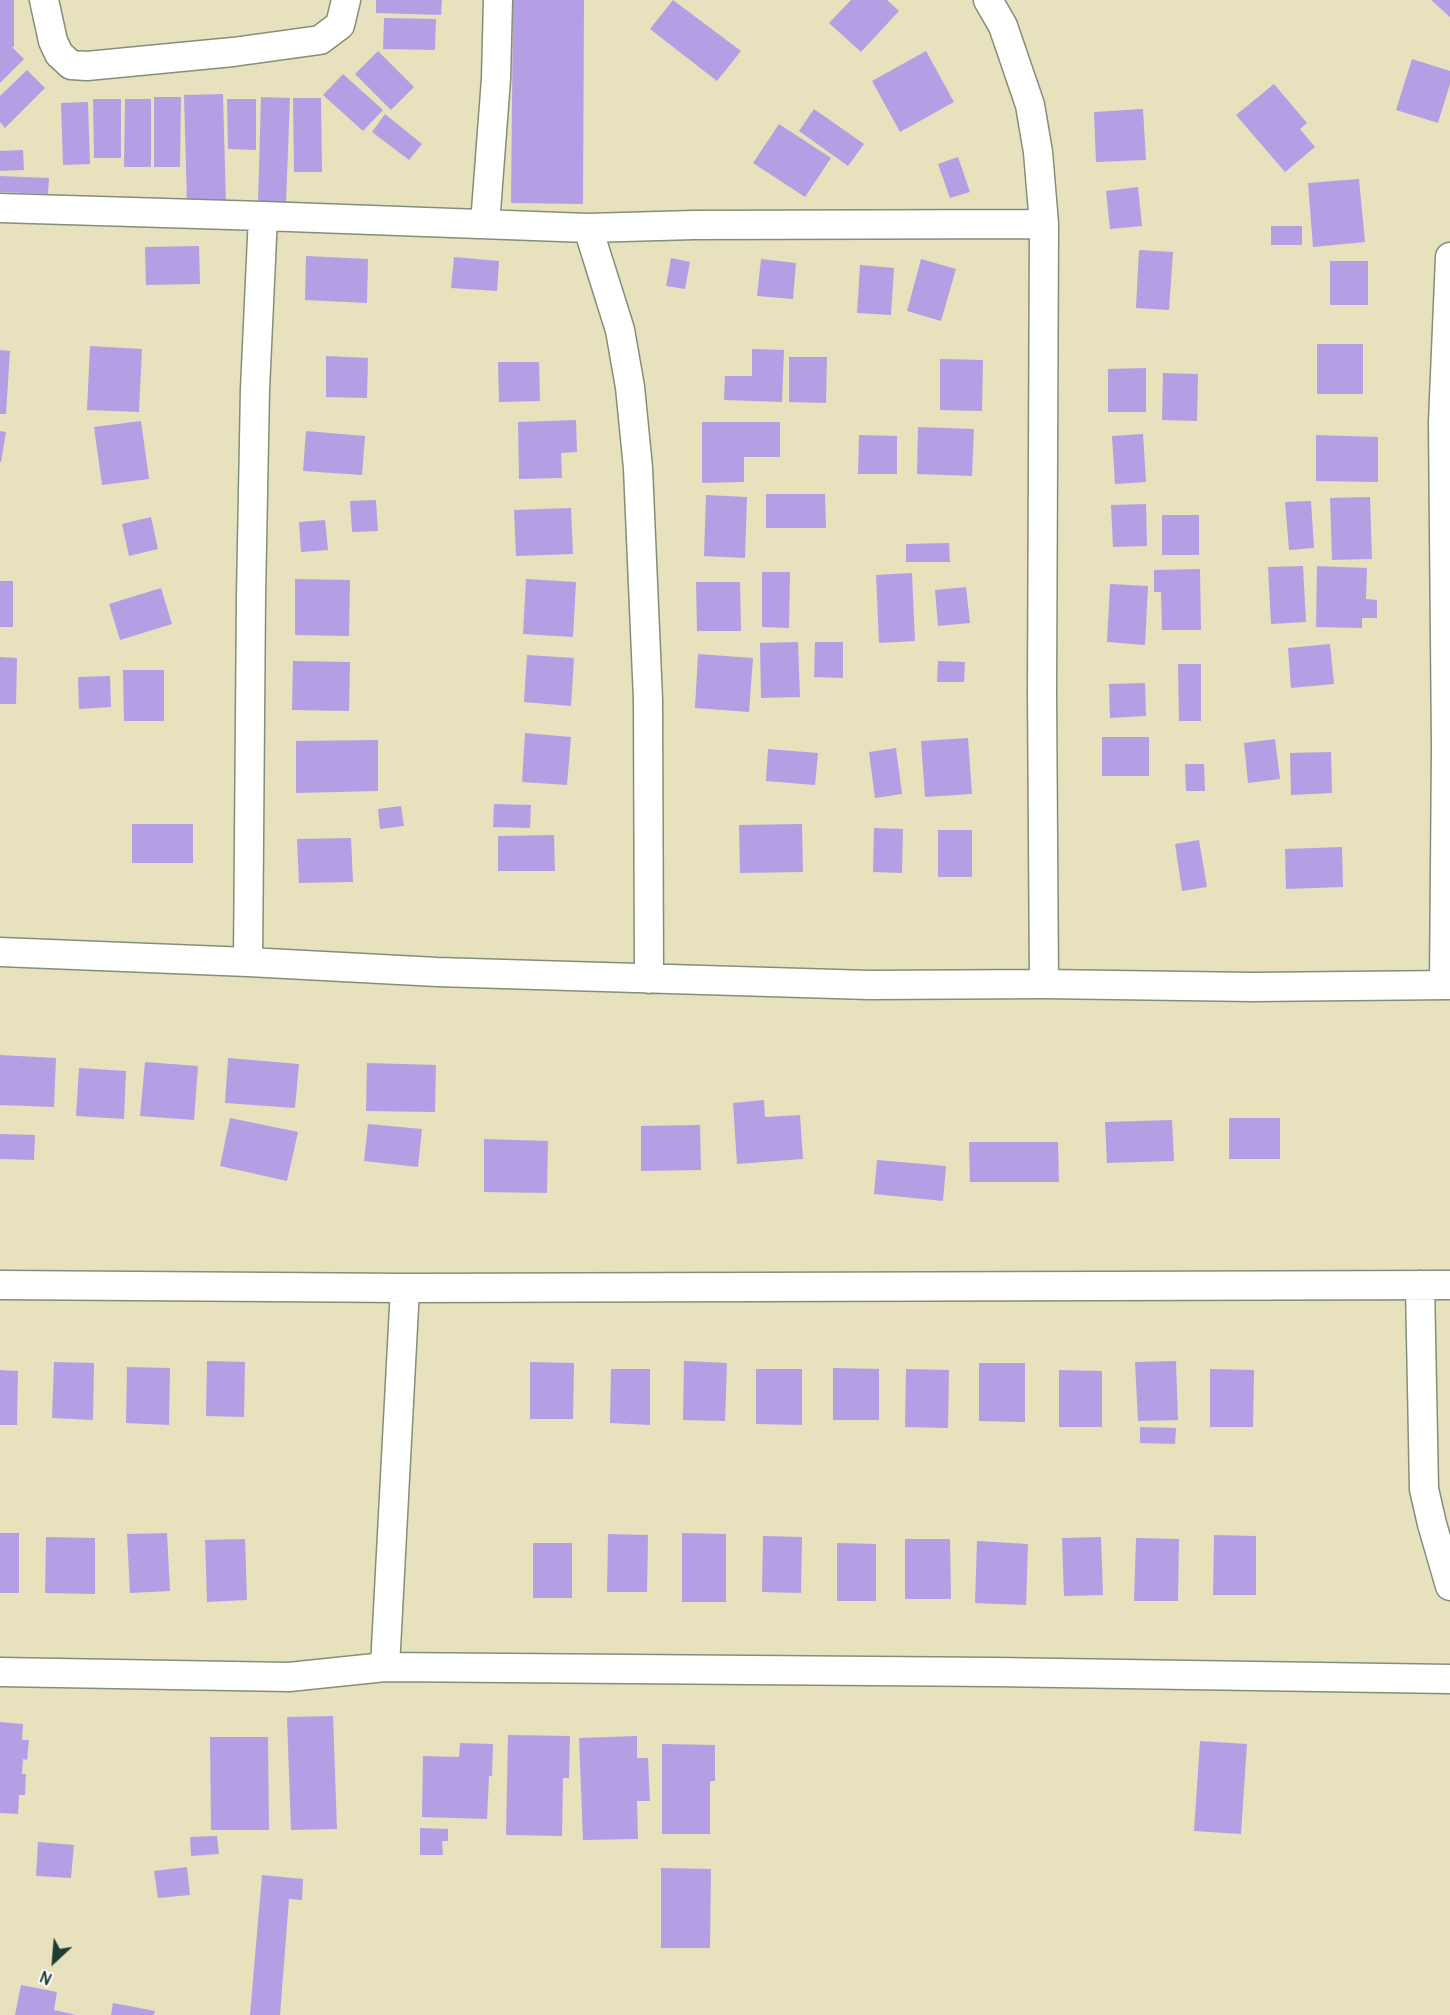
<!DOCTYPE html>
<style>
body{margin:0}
#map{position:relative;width:1450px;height:2015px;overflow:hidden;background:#e7e1be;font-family:Pangolin,sans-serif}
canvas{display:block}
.north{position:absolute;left:24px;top:1931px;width:60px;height:60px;-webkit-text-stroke:4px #fff;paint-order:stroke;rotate:206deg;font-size:16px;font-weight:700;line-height:24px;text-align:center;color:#1f3d34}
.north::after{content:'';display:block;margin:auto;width:21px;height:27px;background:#1f3d34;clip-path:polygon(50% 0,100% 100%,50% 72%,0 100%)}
</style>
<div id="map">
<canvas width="1450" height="2015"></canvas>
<div class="north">N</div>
</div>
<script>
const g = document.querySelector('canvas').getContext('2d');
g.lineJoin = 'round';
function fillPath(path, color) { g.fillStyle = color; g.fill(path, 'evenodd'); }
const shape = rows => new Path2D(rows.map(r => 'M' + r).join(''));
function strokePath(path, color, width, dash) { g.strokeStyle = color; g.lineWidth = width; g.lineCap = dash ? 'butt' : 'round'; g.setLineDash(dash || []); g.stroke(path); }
fillPath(shape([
 [0,0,14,0,14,47,12,47,24,59,0,83],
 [376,0,442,0,441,15,376,13],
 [513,0,584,0,583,204,511,203],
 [673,0,741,51,717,81,650,29],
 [851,0,887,0,899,11,861,52,829,23],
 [1431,0,1450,0,1450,17],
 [384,18,436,19,435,50,383,49],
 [378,51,414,87,391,110,355,74],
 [926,51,954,102,900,132,872,81],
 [1412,59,1450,71,1450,84,1438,123,1396,110],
 [27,70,45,88,5,128,0,122,0,96],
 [343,74,383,110,363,131,323,95],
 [1274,84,1307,123,1300,129,1315,147,1285,172,1236,115],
 [223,94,226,204,187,205,184,95],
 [154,97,181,97,180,167,154,167],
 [261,97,290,98,286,203,258,202],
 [293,98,321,98,322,172,294,172],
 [93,99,121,99,121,158,94,158],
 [125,99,151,99,151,167,124,167],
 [227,99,256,99,256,150,228,149],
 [88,102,90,164,63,165,61,103],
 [814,109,864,144,848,166,799,131],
 [1143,109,1146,160,1096,162,1094,112],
 [385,114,422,144,409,160,372,132],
 [779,124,831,158,805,197,753,163],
 [23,150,24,170,0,171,0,151],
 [958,157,970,192,950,198,938,164],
 [0,176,49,178,48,194,0,192],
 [1359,179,1365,242,1313,247,1308,183],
 [1138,187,1142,226,1110,229,1106,191],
 [1271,226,1302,226,1302,245,1271,245],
 [199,246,200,284,146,285,145,247],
 [1139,250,1173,252,1169,310,1136,308],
 [306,256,368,259,367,303,305,300],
 [454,257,499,261,497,291,451,288],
 [671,258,690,262,685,289,666,286],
 [761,259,796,263,793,299,757,296],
 [921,259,956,269,941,321,907,311],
 [1330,261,1368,261,1368,305,1330,305],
 [860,265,894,268,891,315,857,313],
 [1317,344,1363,344,1363,394,1317,394],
 [90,346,142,349,139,412,87,410],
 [752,349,784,350,782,402,724,400,725,376,752,376],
 [0,350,10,351,6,414,0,414],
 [326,356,368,358,367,398,326,397],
 [789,357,827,357,826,403,789,402],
 [940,359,983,360,982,411,940,410],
 [498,362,539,362,540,401,499,402],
 [1146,368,1146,412,1108,412,1108,369],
 [1163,373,1198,374,1197,421,1162,420],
 [576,420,577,452,561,453,562,478,519,479,518,422],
 [141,421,149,479,102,485,94,427],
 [702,422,780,422,780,457,744,457,744,482,702,483],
 [918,427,974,429,972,476,917,474],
 [0,431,6,432,1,462,0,462],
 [306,431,365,436,362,475,303,471],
 [1143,434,1146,482,1115,484,1112,436],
 [859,435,897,436,897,474,858,474],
 [1316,435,1378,437,1378,482,1316,481],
 [766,494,825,494,826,528,766,528],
 [706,495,747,497,745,558,704,556],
 [1370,497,1372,559,1332,560,1330,498],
 [376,500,378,531,352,532,350,501],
 [1311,501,1314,548,1289,550,1285,502],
 [1146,504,1147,546,1113,547,1111,505],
 [571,508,573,554,516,556,514,510],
 [1162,515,1199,515,1199,555,1162,555],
 [151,517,158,549,129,556,122,524],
 [325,520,328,550,301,552,299,522],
 [949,543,950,562,906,562,906,544],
 [1303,566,1306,622,1271,624,1268,567],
 [1317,566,1367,568,1366,599,1377,600,1377,618,1362,618,1362,628,1316,627],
 [1200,569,1201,630,1162,630,1161,592,1154,592,1154,570],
 [762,572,790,572,789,628,762,627],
 [912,573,915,641,879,643,876,575],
 [295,579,350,580,349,636,295,635],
 [526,579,576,582,573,637,523,634],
 [0,581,13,581,13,627,0,627],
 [696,582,740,582,741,631,697,631],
 [1110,584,1148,586,1145,645,1107,642],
 [966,587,970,623,938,626,935,590],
 [161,588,172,624,120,640,109,604],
 [798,642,800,697,761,698,760,643],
 [815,642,843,642,843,678,814,677],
 [1330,644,1334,684,1291,688,1288,648],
 [698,654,753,658,749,712,695,708],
 [527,655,574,658,571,706,524,702],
 [0,657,17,658,16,704,0,704],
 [293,661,350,662,349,711,292,710],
 [938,661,965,662,964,682,937,682],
 [1178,664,1201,664,1201,721,1179,721],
 [123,670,164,670,164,721,124,721],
 [110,676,111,707,79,709,78,677],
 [1145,683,1146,716,1110,718,1109,684],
 [525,733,571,737,567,785,522,782],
 [1102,737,1149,737,1149,776,1102,776],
 [968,738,972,794,925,797,921,741],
 [1275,739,1280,779,1248,783,1244,743],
 [378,740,378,791,296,793,296,741],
 [896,748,902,794,875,798,869,752],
 [768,749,818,753,815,785,766,781],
 [1331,752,1332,793,1291,795,1290,753],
 [1185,764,1204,764,1205,791,1186,791],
 [494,804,531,805,530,828,493,827],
 [401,806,404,826,380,829,378,809],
 [132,824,193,824,193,863,132,863],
 [802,824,803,872,740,873,739,825],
 [874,828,903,829,902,873,873,872],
 [938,830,972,830,972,877,938,877],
 [554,835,555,871,498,871,498,836],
 [351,838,353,882,299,883,297,839],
 [1199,840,1207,887,1182,891,1175,844],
 [1342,847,1343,887,1286,889,1285,849],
 [0,1055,56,1058,54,1107,0,1105],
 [228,1058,299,1064,295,1108,225,1103],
 [145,1062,198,1066,194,1120,140,1116],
 [367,1063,436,1065,435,1112,366,1111],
 [79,1068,126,1071,124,1119,76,1116],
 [764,1100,765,1117,800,1115,803,1159,737,1164,733,1103],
 [230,1118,298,1132,287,1181,220,1166],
 [1229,1118,1280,1118,1280,1159,1229,1159],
 [1172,1120,1174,1161,1107,1163,1105,1122],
 [368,1124,422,1129,418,1167,364,1161],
 [700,1125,701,1170,641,1171,641,1126],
 [0,1134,35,1135,34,1160,0,1159],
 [484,1139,548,1141,547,1193,484,1192],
 [969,1142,1058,1142,1059,1182,970,1182],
 [877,1160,946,1166,943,1201,874,1194],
 [207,1361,245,1362,244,1417,206,1416],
 [684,1361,727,1363,725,1421,683,1420],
 [1176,1361,1178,1420,1138,1421,1135,1362],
 [54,1362,94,1363,93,1420,52,1418],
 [530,1362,574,1363,573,1419,530,1419],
 [979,1363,1025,1363,1025,1422,979,1421],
 [127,1367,170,1368,169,1425,126,1423],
 [833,1368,879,1369,879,1420,833,1420],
 [611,1369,650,1369,650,1425,610,1423],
 [756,1369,802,1369,802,1425,756,1424],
 [906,1369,949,1370,948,1428,905,1427],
 [1210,1369,1254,1370,1253,1427,1210,1427],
 [0,1370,18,1371,17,1425,0,1425],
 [1059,1370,1102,1371,1102,1427,1059,1427],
 [1140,1427,1176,1428,1175,1444,1140,1443],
 [0,1533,19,1533,19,1593,0,1593],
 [167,1533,170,1591,130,1593,127,1534],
 [682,1533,726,1534,726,1602,682,1602],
 [608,1534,648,1535,647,1592,607,1592],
 [1214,1535,1256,1536,1256,1595,1213,1595],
 [763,1536,802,1537,801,1593,762,1592],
 [46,1537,95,1538,95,1594,45,1593],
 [1101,1537,1103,1595,1064,1596,1062,1538],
 [1136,1538,1179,1539,1178,1601,1134,1601],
 [245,1539,247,1600,207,1602,205,1540],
 [905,1539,950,1539,951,1599,905,1599],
 [977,1541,1028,1544,1026,1605,975,1603],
 [533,1543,572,1543,572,1598,533,1598],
 [837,1543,876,1544,876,1601,837,1601],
 [333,1716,337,1829,291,1830,287,1717],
 [0,1722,23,1724,22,1740,29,1740,27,1760,23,1759,22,1774,26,1774,25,1795,19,1795,18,1814,0,1813],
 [508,1735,570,1736,569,1778,563,1778,562,1836,506,1835],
 [637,1736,637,1758,648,1758,650,1801,637,1801,638,1839,583,1840,579,1738],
 [210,1737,268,1737,269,1830,211,1830],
 [1200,1741,1247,1744,1241,1834,1194,1831],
 [460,1743,493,1744,492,1776,489,1776,487,1819,422,1817,423,1756,459,1757],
 [662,1744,715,1745,715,1781,710,1781,710,1834,662,1834],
 [420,1828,448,1829,448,1841,442,1841,443,1855,420,1855],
 [217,1836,219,1854,191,1856,190,1837],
 [38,1842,74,1845,71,1878,36,1876],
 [187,1867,190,1895,158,1898,154,1871],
 [661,1868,711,1869,710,1948,661,1948],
 [262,1875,303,1879,302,1900,289,1899,280,2015,250,2015],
 [21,1985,57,1992,54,2010,76,2015,15,2015],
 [113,2003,155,2011,154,2015,111,2015]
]), '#b49fe4');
const street = shape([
 [44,0,53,41,59,54,71,65,87,66,233,52,320,40,340,25,346,0],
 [988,0,1003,26,1030,105,1038,152,1044,224,1042,691,1044,984],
 [0,208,263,216],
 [485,224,496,79,498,0],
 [588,228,620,330,630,387,638,468,648,700,649,979],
 [0,952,248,962,437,972,869,985,1044,984,1253,987,1450,985],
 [248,962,251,596,255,389,263,216,588,228,694,225,1044,224],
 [1444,985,1446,747,1443,422,1450,257],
 [0,1285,405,1288,1450,1285],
 [1420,1285,1424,1489,1432,1524,1450,1586],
 [385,1667,405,1288],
 [0,1672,289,1677,385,1667,994,1672,1450,1679]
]);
strokePath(street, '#838f79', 31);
strokePath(street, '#fff', 28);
</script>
